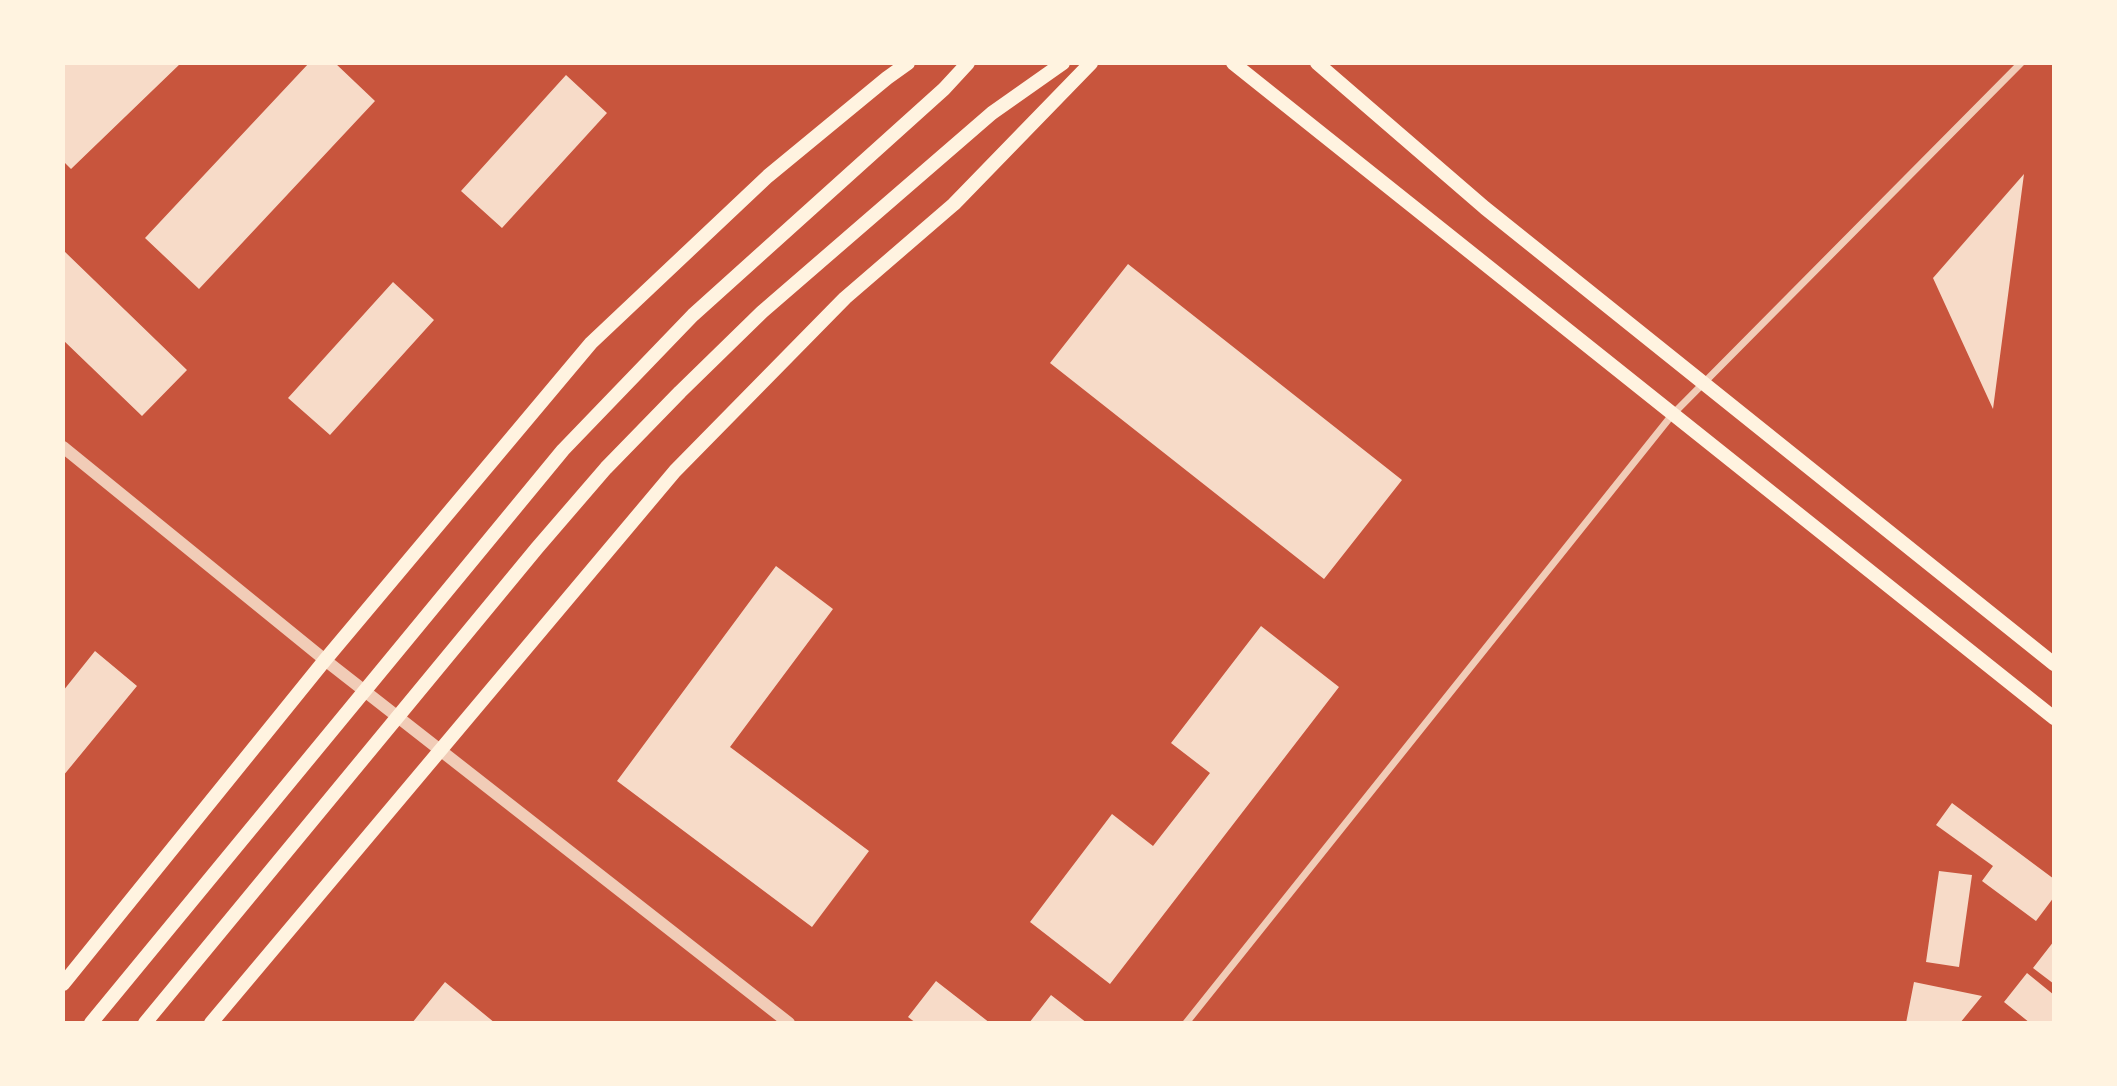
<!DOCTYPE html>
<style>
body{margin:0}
#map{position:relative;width:2117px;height:1086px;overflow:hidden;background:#c8553d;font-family:"Work Sans",sans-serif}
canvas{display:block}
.frame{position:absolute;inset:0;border:65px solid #fff3e0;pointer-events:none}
</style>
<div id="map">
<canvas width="2117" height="1086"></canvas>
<div class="frame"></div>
</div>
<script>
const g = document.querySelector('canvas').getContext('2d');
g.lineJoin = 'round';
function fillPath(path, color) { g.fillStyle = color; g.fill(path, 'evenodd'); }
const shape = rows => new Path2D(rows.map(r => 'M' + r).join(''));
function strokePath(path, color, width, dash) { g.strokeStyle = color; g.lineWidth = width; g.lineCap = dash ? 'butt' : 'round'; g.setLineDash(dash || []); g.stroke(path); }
fillPath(shape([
 [66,63,181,63,71,169,63,161,63,66],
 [309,63,335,63,375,101,199,289,145,238],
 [566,75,607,113,502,228,461,191],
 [2024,174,1993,409,1933,278],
 [63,250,187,370,142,416,63,340],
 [1128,264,1402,480,1324,579,1050,363],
 [393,282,434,320,330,435,288,398],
 [776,566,833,609,730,747,869,851,812,927,617,781],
 [1261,626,1339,687,1110,984,1030,922,1112,814,1153,846,1210,773,1171,743],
 [95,651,137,686,63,776,63,691],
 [1952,803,2054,879,2054,897,2036,921,1982,881,1993,866,1936,825],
 [1939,871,1972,875,1959,967,1926,962],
 [2054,941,2054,984,2033,968],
 [2027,973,2054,995,2054,1023,2030,1023,2004,1002],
 [936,981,990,1023,916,1023,908,1017],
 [445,982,495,1023,412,1023],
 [1914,982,1982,996,1960,1023,1906,1023],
 [1051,995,1087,1023,1029,1023]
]), '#f7dbc8');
strokePath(shape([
 [1186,1023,1672,415,2021,63]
]), '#f1ccb7', 7);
strokePath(shape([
 [63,447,325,660,789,1023]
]), '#f1ccb7', 12);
strokePath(shape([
 [1233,63,2054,718],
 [1317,63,1485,208,2054,664],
 [63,984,325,660,591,343,768,176,887,78,908,63],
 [91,1023,563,450,693,315,944,89,968,63],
 [145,1023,537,548,606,468,680,392,762,312,992,113,1063,63],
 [211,1023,675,471,845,298,954,204,1091,63]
]), '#fff3e0', 14);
</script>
